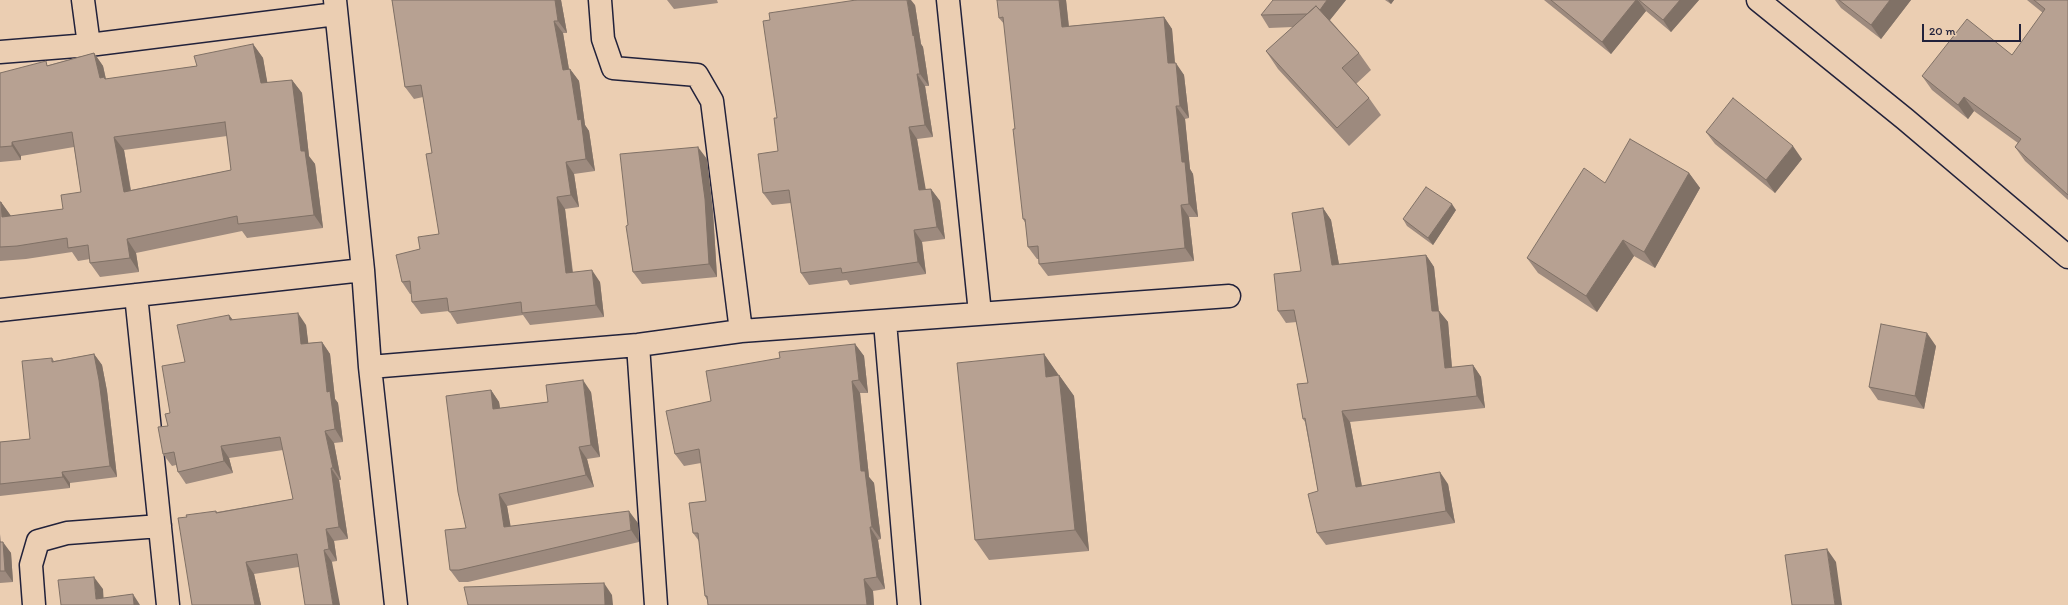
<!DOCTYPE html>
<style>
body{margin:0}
#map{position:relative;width:2068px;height:605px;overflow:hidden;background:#ebceb2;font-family:Itim,sans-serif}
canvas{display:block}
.scale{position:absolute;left:1922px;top:24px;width:99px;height:18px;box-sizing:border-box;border:2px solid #22223b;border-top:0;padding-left:5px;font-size:12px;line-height:14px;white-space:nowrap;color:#22223b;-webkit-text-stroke:3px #ebceb2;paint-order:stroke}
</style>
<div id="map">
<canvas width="2068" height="605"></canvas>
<div class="scale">20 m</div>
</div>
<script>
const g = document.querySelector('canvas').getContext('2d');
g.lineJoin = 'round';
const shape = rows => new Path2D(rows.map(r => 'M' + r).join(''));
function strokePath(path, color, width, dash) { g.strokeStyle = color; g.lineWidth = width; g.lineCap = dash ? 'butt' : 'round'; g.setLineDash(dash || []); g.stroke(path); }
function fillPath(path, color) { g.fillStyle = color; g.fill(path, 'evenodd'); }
const minor = shape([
 [83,0,89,45],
 [335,0,363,270,370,367,396,605],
 [600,0,603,39,613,68,697,75,712,101,741,331],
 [948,0,980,313],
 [1758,0,1905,119,2068,257],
 [0,52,89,45,336,14],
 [136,295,168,605],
 [0,310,363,270],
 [885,322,909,605],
 [638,345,656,605],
 [370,367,638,345,741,331,1229,296],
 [34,605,31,565,38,541,67,533,160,526]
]);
strokePath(minor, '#22223b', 25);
strokePath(minor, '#ebceb2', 22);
fillPath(shape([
 [392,0,561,0,567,33,563,33,569,69,570,69,579,81,585,125,589,131,595,171,574,174,579,207,565,209,573,272,600,282,604,317,530,325,523,315,457,324,449,311,421,314,412,302,412,294,410,294,402,282,420,249,439,234,432,153,423,97,414,99,405,87],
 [667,0,717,0,718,3,674,9],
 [1066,0,1069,26,1164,17,1172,29,1175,63,1184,75,1189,118,1185,119,1190,169,1193,174,1198,217,1189,217,1194,261,1048,276,1039,264,1039,259,1037,259,1028,247,1026,224,1023,219,1015,129,1004,24,999,18],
 [1346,0,1330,20,1359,53,1371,70,1356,84,1369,98,1381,115,1349,146,1278,69,1266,51,1293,27,1269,28,1261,15],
 [1385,0,1394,0,1391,4],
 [1544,0,1699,0,1671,32,1646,11,1611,54],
 [1835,0,1911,0,1881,39,1841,8],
 [2027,0,2068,0,2068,200,2025,161,2015,147,2018,143,1974,111,1968,119,1932,90,1922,76,2012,55,2043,13],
 [915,5,921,44,923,47,929,86,925,86,933,137,917,139,925,189,931,189,940,201,945,239,922,242,926,274,850,285,847,280,809,285,801,273,791,203,772,205,763,193,778,151,777,118],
 [253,44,263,58,267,83,292,80,302,93,309,157,315,164,323,228,247,238,242,231,136,253,139,272,100,277,90,263,90,259,78,261,72,252,26,259,0,261,0,202,1,202,11,216,63,209,81,192,74,147,21,156,21,160,0,162,0,73,49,65,94,53,103,66,106,79,197,66],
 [227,136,231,170,131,190,124,150],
 [1706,132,1802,159,1775,193,1715,144],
 [707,159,713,212,717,277,642,284,633,272,628,225],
 [1689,173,1700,188,1655,268,1634,256,1597,312,1538,273,1527,258,1605,183],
 [1323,208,1331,220,1339,264,1426,255,1434,267,1439,311,1448,322,1452,368,1473,365,1481,377,1485,408,1350,422,1362,486,1448,484,1455,523,1326,545,1317,533,1318,491,1305,422,1303,419,1308,383,1297,322,1286,323,1278,311,1301,271],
 [1456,210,1433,245,1407,226,1403,219],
 [229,315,233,320,306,325,308,343,322,342,330,354,335,399,338,403,343,442,334,443,341,480,339,480,348,539,334,541,337,561,254,574,261,605,192,605,187,517,216,511,217,512,293,499,283,450,229,458,233,473,186,484,178,472,176,465,172,466,163,454,170,413,185,362],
 [855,344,864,356,868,393,860,393,869,477,874,483,881,539,878,540,885,589,873,591,874,605,708,605,707,600,705,596,699,541,693,533,706,501,701,463,684,466,675,454,711,401,780,358],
 [1936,346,1924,409,1878,400,1869,387],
 [94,354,102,365,107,391,117,477,70,483,70,488,0,496,0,442,30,439,52,358,54,361],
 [1044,354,1058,375,1059,375,1074,396,1089,551,989,560,975,540],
 [491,390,499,402,500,408,548,402,591,392,600,457,587,459,594,487,507,506,510,526,638,523,639,542,468,582,459,582,450,570,466,528],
 [0,534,1,542,11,553,13,582,0,583]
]), '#9d8a7e');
fillPath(shape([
 [555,0,561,0,567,33,558,21],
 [907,0,911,0,915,5,921,44,923,47,929,86,920,74,913,36],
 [1059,0,1066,0,1070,39,1062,27],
 [1327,0,1346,0,1325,26,1316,14],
 [1388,0,1394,0,1391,4],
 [1636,0,1638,0,1646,11,1611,54,1602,42],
 [1680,0,1699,0,1671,32,1663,20],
 [1890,0,1911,0,1881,39,1871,25],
 [1164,17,1172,29,1176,76,1168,63],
 [554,21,563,33,571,82,563,70],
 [253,44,263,58,270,97,261,83],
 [94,53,103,66,106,80,100,78],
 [1176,63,1184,75,1189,118,1180,106],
 [570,69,579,81,585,125,589,131,595,171,586,159,578,120],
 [917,74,925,86,933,137,925,125],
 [292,80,302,93,309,156,315,164,323,228,314,215,301,151],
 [1964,97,1974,111,1968,119,1958,105],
 [1176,106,1185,119,1190,169,1193,174,1198,217,1189,204,1182,162],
 [909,127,917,139,928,202,919,190],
 [114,137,124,150,133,205,124,192],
 [12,142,21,156,21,160,12,146],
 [1793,146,1802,159,1775,193,1766,180],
 [698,147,707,159,713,212,717,277,709,264],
 [566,162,574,174,579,207,571,195],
 [1689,173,1700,188,1655,268,1644,252],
 [931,189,940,201,945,239,937,227],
 [557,197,565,209,574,285,566,273],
 [1,202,11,216,2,217],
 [1452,204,1456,210,1433,245,1428,238],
 [1181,205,1189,217,1194,261,1185,248],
 [1323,208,1331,220,1341,276,1332,265],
 [914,230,922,242,926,274,918,262],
 [127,239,136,253,139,272,130,258],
 [1623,240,1634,256,1597,312,1586,296],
 [1426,255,1434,267,1440,323,1432,311],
 [592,270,600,282,604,317,596,305],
 [1439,311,1448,322,1453,380,1445,368],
 [298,313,306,325,310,356,301,344],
 [229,315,238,327,230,320],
 [1927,333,1936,346,1924,409,1915,396],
 [322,342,330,354,335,399,338,403,343,442,335,429,327,392],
 [855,344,864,356,868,393,859,380],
 [94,354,102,365,107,391,117,477,110,466],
 [1044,354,1058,374,1061,398,1046,377],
 [1473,365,1481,377,1485,408,1477,396],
 [1059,375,1074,396,1089,551,1075,530],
 [583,380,591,392,600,457,591,445],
 [852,381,860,393,869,477,874,483,881,539,872,527,861,471],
 [491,390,499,402,502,421,493,409],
 [1342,411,1350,422,1364,498,1356,487],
 [325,431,334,443,341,480,333,468],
 [221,446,229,458,233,473,224,461],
 [579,447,587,459,594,487,586,475],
 [331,468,339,480,348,539,339,527],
 [62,472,70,483,70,488,63,477],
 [1440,472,1448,484,1455,523,1446,511],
 [499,494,507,506,513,539,504,527],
 [629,511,638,523,639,542,631,530],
 [870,527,878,540,885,589,877,577],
 [326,529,334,541,337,561,329,549],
 [3,542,11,553,13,582,5,571],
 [1827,549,1836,562,1842,605,1835,605],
 [324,550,332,562,340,605,333,605],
 [246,562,254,574,261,605,255,605],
 [94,577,103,589,104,605,96,599],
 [864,579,873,591,874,605,867,605],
 [604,583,612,595,613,605,605,605],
 [133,594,140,605,134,605]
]), '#807166');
const building = shape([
 [392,0,555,0,558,21,554,21,563,70,570,69,578,120,581,119,586,159,566,162,571,195,557,197,566,273,592,270,596,305,522,313,521,302,449,312,447,298,412,302,410,281,402,282,396,255,420,249,418,237,439,234,426,154,432,153,421,85,405,87,392,0],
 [856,0,907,0,913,36,914,35,920,74,917,74,925,125,909,127,919,190,931,189,937,227,914,230,918,262,842,273,841,268,801,273,789,190,763,193,758,154,778,151,774,118,777,118,763,21,770,20,769,13,856,0],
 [997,0,1059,0,1062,27,1164,17,1168,63,1176,63,1180,106,1176,106,1182,162,1185,162,1189,204,1181,205,1185,248,1039,264,1038,246,1028,247,1025,219,1023,219,1013,129,1015,129,1003,17,999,18,997,0],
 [1273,0,1327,0,1320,10,1316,6,1307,14,1261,15,1273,0],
 [1551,0,1636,0,1602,42,1551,0],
 [1639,0,1680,0,1663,20,1639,0],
 [1839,0,1890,0,1871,25,1839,0],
 [2034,0,2068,0,2068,195,2015,147,2021,139,1964,97,1958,105,1922,76,1967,19,2012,55,2045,9,2034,0],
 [1316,6,1359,53,1342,68,1369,98,1337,128,1266,51,1316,6],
 [253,44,261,83,292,80,301,151,305,151,314,215,238,224,237,216,127,239,130,258,90,263,88,245,68,248,67,238,17,246,0,247,0,202,1,202,2,217,63,209,61,195,81,192,72,132,12,142,12,146,0,147,0,73,46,61,47,66,94,53,100,78,104,77,105,79,197,66,194,56,253,44],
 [225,122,231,170,124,192,114,137,225,122],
 [1733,98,1793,146,1766,180,1706,132,1733,98],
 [1630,139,1689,173,1644,252,1623,240,1586,296,1527,258,1584,168,1605,183,1630,139],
 [698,147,705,199,709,264,633,272,626,226,628,225,620,154,698,147],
 [1426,187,1452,204,1428,238,1403,219,1426,187],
 [1323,208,1332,265,1426,255,1432,311,1439,311,1445,368,1473,365,1477,396,1342,411,1356,487,1440,472,1446,511,1317,533,1308,494,1318,491,1305,418,1303,419,1297,384,1308,383,1294,310,1278,311,1274,274,1301,271,1292,213,1323,208],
 [298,313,301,344,322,342,327,392,330,391,335,429,325,431,333,468,331,468,339,527,326,529,329,549,324,550,333,605,305,605,297,554,246,562,255,605,192,605,178,518,187,517,186,515,216,511,216,513,293,499,280,437,221,446,224,461,178,472,174,452,163,454,158,427,168,426,165,414,170,413,162,366,185,362,177,325,229,315,230,320,298,313],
 [1881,324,1927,333,1915,396,1869,387,1881,324],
 [855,344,859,380,852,381,861,471,865,471,872,527,870,527,877,577,864,579,867,605,708,605,707,596,705,596,698,533,693,533,689,503,706,501,699,449,675,454,666,411,711,401,706,371,780,358,779,352,855,344],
 [94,354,99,380,110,466,62,472,63,477,0,484,0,442,30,439,22,361,52,358,52,362,94,354],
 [1044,354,1046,377,1059,375,1075,530,975,540,957,363,1044,354],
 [583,380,591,445,579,447,586,475,499,494,504,527,629,511,631,530,459,570,450,570,445,530,466,528,458,492,446,396,491,390,493,409,548,402,546,385,583,380],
 [0,542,3,542,5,571,0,571,0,542],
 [1827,549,1835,605,1792,605,1785,555,1827,549],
 [94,577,96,599,133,594,134,605,61,605,58,580,94,577],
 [604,583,605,605,468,605,464,587,604,583]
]);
fillPath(building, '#b7a192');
strokePath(building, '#807166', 1);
</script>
